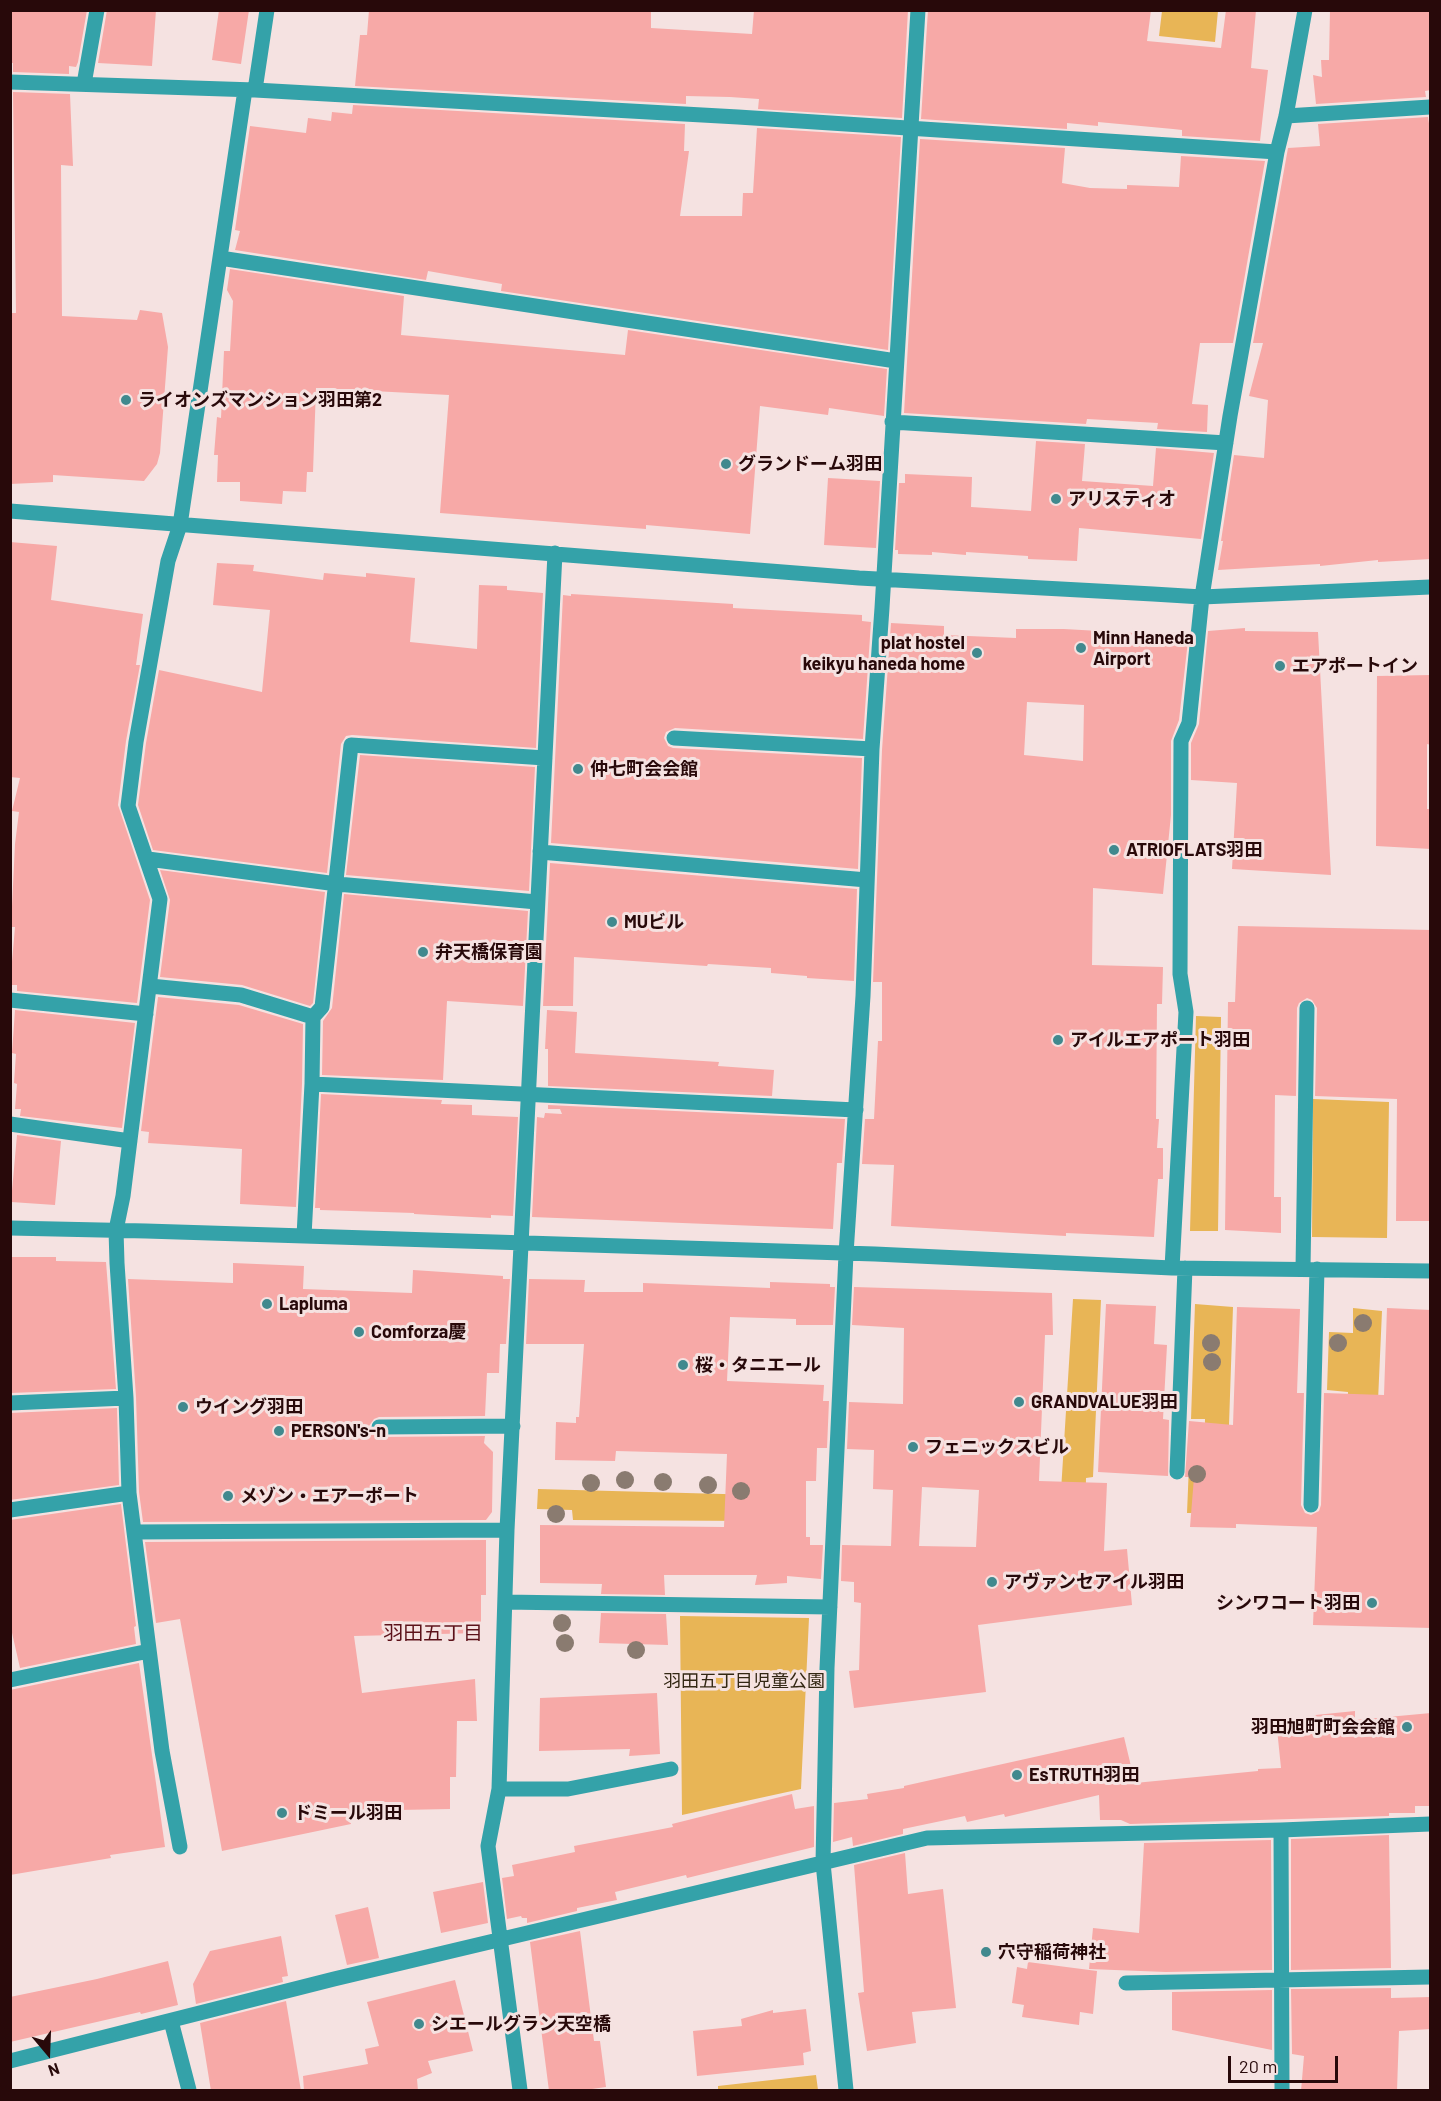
<!DOCTYPE html>
<meta charset="utf-8">
<style>
body{margin:0}
#map{position:relative;width:1441px;height:2101px;overflow:hidden;background:#f5e2e1;font-family:Barlow,sans-serif}
canvas{display:block}
.frame{position:absolute;inset:0;border:12px solid #28090a;pointer-events:none}
.north{position:absolute;left:18px;top:2023px;width:60px;height:60px;-webkit-text-stroke:4px #f5e2e1;paint-order:stroke;rotate:161deg;font-size:16px;font-weight:700;line-height:24px;text-align:center;color:#28090a}
.north::after{content:'';display:block;margin:auto;width:21px;height:27px;background:#28090a;clip-path:polygon(50% 0,100% 100%,50% 72%,0 100%)}
.scale{position:absolute;left:1228px;top:2056px;width:110px;height:27px;box-sizing:border-box;border:3px solid #28090a;border-top:0;padding-left:8px;font-size:18px;line-height:21px;white-space:nowrap;color:#28090a;-webkit-text-stroke:4px #f5e2e1;paint-order:stroke}
</style>
<div id="map">
<canvas width="1441" height="2101"></canvas>
<div class="frame"></div>
<div class="north">N</div>
<div class="scale">20 m</div>
</div>
<script>
const g = document.querySelector('canvas').getContext('2d');
g.lineJoin = 'round';
function fillPath(path, color) { g.fillStyle = color; g.fill(path, 'evenodd'); }
const shape = rows => new Path2D(rows.map(r => 'M' + r).join(''));
function strokePath(path, color, width, dash) { g.strokeStyle = color; g.lineWidth = width; g.lineCap = dash ? 'butt' : 'round'; g.setLineDash(dash || []); g.stroke(path); }
function write(font, color, halo, rows, align = 'center') {
  g.font = font + ' Barlow,"Noto Sans JP",sans-serif'; g.lineWidth = 6; g.setLineDash([]); g.textBaseline = 'middle'; g.strokeStyle = halo; g.fillStyle = color; for (const [text, x, y, turn = 0] of rows) {
    g.save(); g.translate(x, y); g.rotate((+turn || 0) * Math.PI / 180); g.textAlign = isNaN(turn) ? turn : align; if (halo) g.strokeText(text, 0, 0); g.fillText(text, 0, 0); g.restore();
  }
}
fillPath(shape([
 [1162,11,1218,11,1215,42,1159,36],
 [1196,1016,1221,1017,1218,1231,1190,1231],
 [1313,1099,1389,1102,1387,1238,1312,1237],
 [1073,1299,1101,1300,1093,1477,1086,1478,1085,1524,1059,1523],
 [1195,1304,1233,1307,1226,1513,1187,1513,1189,1465,1204,1465,1205,1419,1191,1419],
 [1353,1308,1382,1311,1373,1513,1343,1512,1348,1392,1327,1390,1329,1332,1353,1333],
 [538,1489,760,1495,757,1521,573,1520,572,1510,537,1509],
 [680,1616,809,1618,801,1789,682,1815],
 [816,2075,818,2090,718,2090,718,2086]
]), '#e8b556');
fillPath(shape([
 [10,10,87,10,78,62,76,67,69,66,69,74,13,72,13,63,10,63],
 [107,10,156,10,152,66,98,63],
 [219,10,249,10,241,64,212,60],
 [369,10,651,10,651,28,752,34,754,10,908,10,902,118,758,109,759,99,730,97,686,96,686,104,355,86,360,35,367,35],
 [928,10,1151,10,1147,41,1221,48,1226,10,1256,10,1251,68,1268,70,1260,141,1182,136,1182,130,1173,129,1098,122,1098,126,1067,123,1067,129,921,119],
 [1330,10,1431,10,1431,90,1425,91,1426,97,1316,104,1313,75,1322,77,1321,60,1329,60],
 [13,92,70,94,73,166,61,165,62,316,137,320,140,310,162,313,168,347,160,453,157,464,144,481,53,475,53,482,10,484,10,313,16,313],
 [353,105,685,124,684,151,689,151,680,216,742,216,743,193,753,193,757,128,901,137,888,350,501,291,502,284,428,271,426,280,235,250,240,231,235,230,250,126,306,133,308,118,331,121,332,112,352,114],
 [1428,117,1431,136,1431,559,1378,562,1378,560,1320,566,1320,564,1218,570,1223,541,1221,541,1234,455,1264,458,1268,400,1249,396,1263,343,1253,343,1288,148,1320,146,1318,124],
 [920,139,1065,148,1062,183,1090,188,1127,189,1127,185,1179,187,1181,156,1265,161,1233,343,1200,343,1192,404,1208,405,1207,432,1157,429,1158,423,1087,419,1086,424,904,413],
 [230,269,404,296,401,335,625,355,628,330,887,369,884,416,829,408,828,415,760,406,750,534,646,525,646,529,440,513,449,395,316,388,313,472,307,472,306,492,283,491,282,504,240,501,240,482,217,482,218,455,214,455,217,417,221,418,224,351,230,351,233,301,227,290],
 [1036,441,1085,444,1082,481,1153,486,1156,448,1214,453,1201,539,1079,528,1077,561,1028,559,1028,556,966,552,966,555,932,552,932,555,898,554,898,550,895,550,899,483,905,483,905,474,972,477,971,507,1031,511],
 [828,478,880,481,876,548,824,545],
 [10,542,57,546,51,600,143,614,136,665,140,665,126,741,118,805,150,900,137,1003,17,991,17,985,10,985,15,927,11,927,15,844,19,812,12,811,20,778,10,777],
 [217,563,254,565,253,571,323,580,324,573,366,577,366,573,415,578,410,642,477,649,479,585,507,586,507,590,543,593,536,748,352,735,346,736,341,744,327,873,153,850,138,805,146,743,159,670,262,692,270,610,213,605],
 [571,594,733,604,733,608,862,615,862,621,871,622,863,739,675,728,666,732,664,738,668,746,673,748,862,758,858,869,551,843,563,595,571,596],
 [891,623,944,626,944,635,1016,638,1016,629,1064,629,1170,635,1170,633,1189,632,1179,720,1171,741,1171,815,1163,894,1093,888,1092,965,1163,967,1162,1004,1157,1004,1156,1119,1159,1119,1157,1148,1163,1148,1163,1179,1158,1179,1154,1237,1066,1233,1066,1236,891,1226,894,1165,862,1164,865,1119,874,1119,878,1041,882,1041,882,982,873,982,882,750],
 [1027,702,1084,705,1083,761,1024,755],
 [1245,628,1245,631,1318,632,1331,875,1232,869,1237,783,1191,780,1191,743,1199,724,1208,631],
 [1431,675,1431,745,1427,744,1427,809,1431,809,1431,849,1376,846,1377,676],
 [360,755,535,767,529,891,346,875],
 [550,863,857,889,854,981,807,978,807,976,771,973,771,968,708,964,707,966,574,957,573,1006,543,1006],
 [160,870,325,892,313,1003,310,1006,242,985,160,977,170,900],
 [344,894,528,911,523,1006,447,1001,443,1080,322,1075,323,1021,332,1008],
 [1238,926,1431,930,1431,1221,1396,1221,1397,1099,1315,1096,1317,1008,1312,1000,1307,998,1299,1003,1297,1008,1296,1096,1275,1095,1274,1197,1281,1197,1281,1233,1225,1230,1228,1002,1235,1002],
 [158,997,239,1005,303,1024,302,1084,296,1207,240,1204,242,1149,148,1143,149,1132,141,1131],
 [15,1010,135,1023,122,1128,20,1116,21,1109,15,1109,17,1084,14,1083,16,1054,12,1053],
 [547,1010,577,1012,575,1053,719,1062,718,1066,774,1070,772,1096,548,1086,548,1049,545,1049],
 [321,1094,442,1100,441,1104,472,1105,472,1115,518,1117,513,1216,491,1215,491,1218,414,1214,414,1213,320,1210,320,1208,315,1208],
 [548,1105,845,1119,842,1163,837,1163,833,1229,532,1217,537,1117,544,1118,545,1113,562,1114,560,1109,548,1109],
 [17,1135,61,1141,55,1205,11,1202],
 [10,1257,56,1257,56,1261,106,1262,116,1389,10,1393],
 [233,1263,304,1266,303,1289,412,1293,413,1270,503,1276,503,1279,510,1279,506,1344,500,1344,499,1373,487,1373,485,1416,379,1417,374,1419,369,1426,371,1432,379,1437,485,1436,484,1443,493,1452,492,1512,486,1520,143,1522,139,1492,136,1397,128,1279,233,1283],
 [529,1279,585,1280,584,1292,643,1292,643,1283,770,1288,770,1282,830,1284,830,1287,835,1287,833,1325,796,1325,796,1319,730,1317,727,1381,824,1385,823,1401,829,1401,827,1448,817,1448,816,1481,806,1481,806,1537,810,1537,810,1545,823,1545,821,1579,787,1576,787,1583,755,1585,757,1575,664,1575,665,1595,601,1594,602,1584,540,1583,540,1525,724,1527,727,1454,616,1451,615,1461,555,1460,556,1422,576,1423,576,1417,579,1417,584,1344,526,1344],
 [854,1287,1052,1293,1053,1335,1045,1335,1039,1481,1107,1483,1104,1551,1127,1549,1132,1605,978,1625,986,1692,854,1708,849,1671,859,1670,861,1603,854,1602,854,1582,841,1581,842,1545,891,1546,893,1490,873,1489,874,1450,847,1449,849,1402,903,1404,904,1328,852,1325],
 [922,1487,979,1490,976,1547,919,1546],
 [1106,1304,1156,1306,1154,1344,1167,1345,1163,1419,1169,1420,1168,1476,1098,1472],
 [1237,1307,1300,1309,1297,1393,1304,1393,1301,1505,1305,1513,1311,1515,1319,1511,1321,1505,1324,1393,1384,1395,1387,1308,1431,1310,1431,1628,1313,1625,1317,1527,1236,1524,1236,1528,1190,1527,1194,1477,1185,1477,1189,1421,1233,1425],
 [117,1408,119,1485,10,1500,10,1413],
 [121,1504,136,1626,134,1627,136,1644,20,1668,10,1624,10,1520],
 [486,1540,486,1595,481,1595,481,1633,354,1636,362,1693,475,1679,477,1721,457,1721,456,1777,450,1777,450,1809,348,1811,351,1824,222,1851,180,1619,156,1623,145,1542],
 [601,1613,666,1614,668,1645,599,1643],
 [139,1663,165,1847,110,1855,111,1858,10,1875,10,1690],
 [657,1693,660,1754,629,1756,630,1749,539,1751,540,1698],
 [1355,1711,1355,1720,1431,1713,1431,1806,1415,1806,1415,1813,1389,1813,1389,1816,1130,1824,1121,1820,1100,1820,1099,1795,1005,1817,1004,1814,967,1822,965,1816,903,1829,903,1834,853,1846,852,1837,833,1842,834,1803,868,1799,867,1794,904,1788,904,1786,1124,1737,1135,1783,1258,1771,1258,1769,1281,1768,1276,1719],
 [792,1794,795,1809,814,1806,814,1847,687,1878,686,1875,615,1892,617,1900,577,1908,577,1911,527,1923,527,1918,522,1918,521,1916,507,1919,502,1878,514,1876,512,1865,575,1852,574,1846,673,1827,672,1824],
 [1389,1835,1391,1968,1291,1970,1291,1839],
 [1271,1840,1272,1970,1166,1972,1089,1969,1093,1928,1139,1933,1144,1843],
 [905,1853,908,1894,943,1889,956,2008,912,2012,916,2043,867,2051,858,1993,864,1992,854,1865],
 [483,1882,488,1923,441,1933,433,1892],
 [368,1907,379,1958,347,1965,335,1915],
 [580,1931,594,2041,600,2041,606,2087,578,2091,549,2091,530,1942],
 [281,1936,288,1976,282,1977,283,1982,196,2004,193,1984,210,1951],
 [168,1961,178,2005,141,2014,140,2012,10,2042,10,1997,97,1979],
 [1028,1962,1097,1971,1093,2014,1080,2012,1079,2025,1022,2017,1024,2005,1012,2003,1017,1967,1027,1969],
 [455,1980,473,2051,428,2061,432,2073,417,2079,418,2091,304,2091,303,2076,368,2064,365,2049,379,2046,367,2002],
 [1391,1988,1391,1998,1431,1997,1431,2029,1399,2031,1397,2091,1301,2091,1304,2056,1292,2054,1291,1989],
 [1272,1990,1272,2050,1172,2030,1172,1992],
 [286,2001,301,2091,211,2091,200,2023],
 [806,2009,811,2051,803,2053,804,2065,697,2076,693,2031,742,2026,741,2019,773,2010,773,2013]
]), '#f7a9a7');
strokePath(shape([
 [10,82,255,90,738,117,1277,152],
 [84,84,97,10],
 [255,90,267,10],
 [1286,116,1430,107],
 [220,258,896,361],
 [892,422,1226,443],
 [10,511,859,578,1153,594,1202,597,1430,587],
 [674,738,872,749],
 [540,852,867,880],
 [148,859,337,884,537,902],
 [150,986,241,995,313,1017,312,1084,304,1236],
 [10,1000,146,1014],
 [313,1017,322,1007,351,745,545,758],
 [312,1084,856,1110],
 [10,1124,130,1141],
 [10,1228,146,1231,875,1254,1172,1268,1430,1271],
 [1172,1268,1186,1012,1180,974,1181,741,1189,723,1202,597,1230,416,1277,152,1286,116,1305,10],
 [1303,1269,1307,1008],
 [10,1403,126,1398],
 [379,1427,513,1426],
 [1177,1472,1185,1268],
 [1311,1505,1317,1269],
 [10,1510,129,1493],
 [134,1532,507,1530],
 [505,1602,830,1607],
 [10,1680,149,1651],
 [499,1789,568,1789,671,1769],
 [1281,1830,1282,2090],
 [180,1847,162,1751,129,1493,126,1398,117,1263,116,1230,123,1196,160,899,128,806,136,742,168,561,180,525,245,90],
 [1126,1983,1430,1977],
 [171,2021,189,2090],
 [10,2061,334,1979,927,1838,1281,1830,1430,1824],
 [520,2090,488,1846,499,1789,507,1530,555,553],
 [846,2090,823,1863,827,1668,846,1254,863,996,872,749,882,608,918,10]
]), '#34a2a9', 15);
g.fillStyle = '#8a7b70';
for (const [x, y] of [
 [1363,1323],
 [1211,1343],
 [1338,1343],
 [1212,1362],
 [1197,1474],
 [625,1480],
 [663,1482],
 [591,1483],
 [708,1485],
 [741,1491],
 [556,1514],
 [562,1623],
 [565,1643],
 [636,1650]
]) { g.beginPath(); g.arc(x, y, 9, 0, 2 * Math.PI); g.fill(); }
for (const [x, y, r, color] of [
 [126,400,6,"#41898e"],
 [726,464,6,"#41898e"],
 [1056,499,6,"#41898e"],
 [1081,648,6,"#41898e"],
 [977,653,6,"#41898e"],
 [1280,666,6,"#41898e"],
 [578,769,6,"#41898e"],
 [1114,850,6,"#41898e"],
 [612,922,6,"#41898e"],
 [423,952,6,"#41898e"],
 [1058,1040,6,"#41898e"],
 [267,1304,6,"#41898e"],
 [359,1332,6,"#41898e"],
 [683,1365,6,"#41898e"],
 [1019,1402,6,"#41898e"],
 [183,1407,6,"#41898e"],
 [279,1431,6,"#41898e"],
 [913,1447,6,"#41898e"],
 [228,1496,6,"#41898e"],
 [992,1582,6,"#41898e"],
 [1372,1603,6,"#41898e"],
 [1407,1727,6,"#41898e"],
 [1017,1775,6,"#41898e"],
 [282,1813,6,"#41898e"],
 [986,1952,6,"#41898e"],
 [419,2024,6,"#41898e"]
]) { const dot = new Path2D(); dot.arc(x, y, r, 0, 2 * Math.PI); g.fillStyle = color; g.fill(dot); strokePath(dot, '#f5e2e1', 2); }
write('bold 18px', '#28090a', '#f5e2e1', [
 ["ライオンズマンション羽田第2",138,400],
 ["グランドーム羽田",738,464],
 ["アリスティオ",1068,499],
 ["Minn Haneda",1093,638],
 ["Airport",1093,659],
 ["plat hostel",965,643,"right"],
 ["keikyu haneda home",965,664,"right"],
 ["エアポートイン",1292,666],
 ["仲七町会会館",590,769],
 ["ATRIOFLATS羽田",1126,850],
 ["MUビル",624,922],
 ["弁天橋保育園",435,952],
 ["アイルエアポート羽田",1070,1040],
 ["Lapluma",279,1304],
 ["Comforza慶",371,1332],
 ["桜・タニエール",695,1365],
 ["GRANDVALUE羽田",1031,1402],
 ["ウイング羽田",195,1407],
 ["PERSON's-n",291,1431],
 ["フェニックスビル",925,1447],
 ["メゾン・エアーポート",240,1496],
 ["アヴァンセアイル羽田",1004,1582],
 ["シンワコート羽田",1360,1603,"right"],
 ["羽田旭町町会会館",1395,1727,"right"],
 ["EsTRUTH羽田",1029,1775],
 ["ドミール羽田",294,1813],
 ["穴守稲荷神社",998,1952],
 ["シエールグラン天空橋",431,2024]
], 'left');
write('18px', '#332713', '#f5e2e1', [
 ["羽田五丁目児童公園",744,1681]
]);
write('20px', '#5c1119', '#f5e2e1', [
 ["羽田五丁目",433,1633]
]);
</script>
